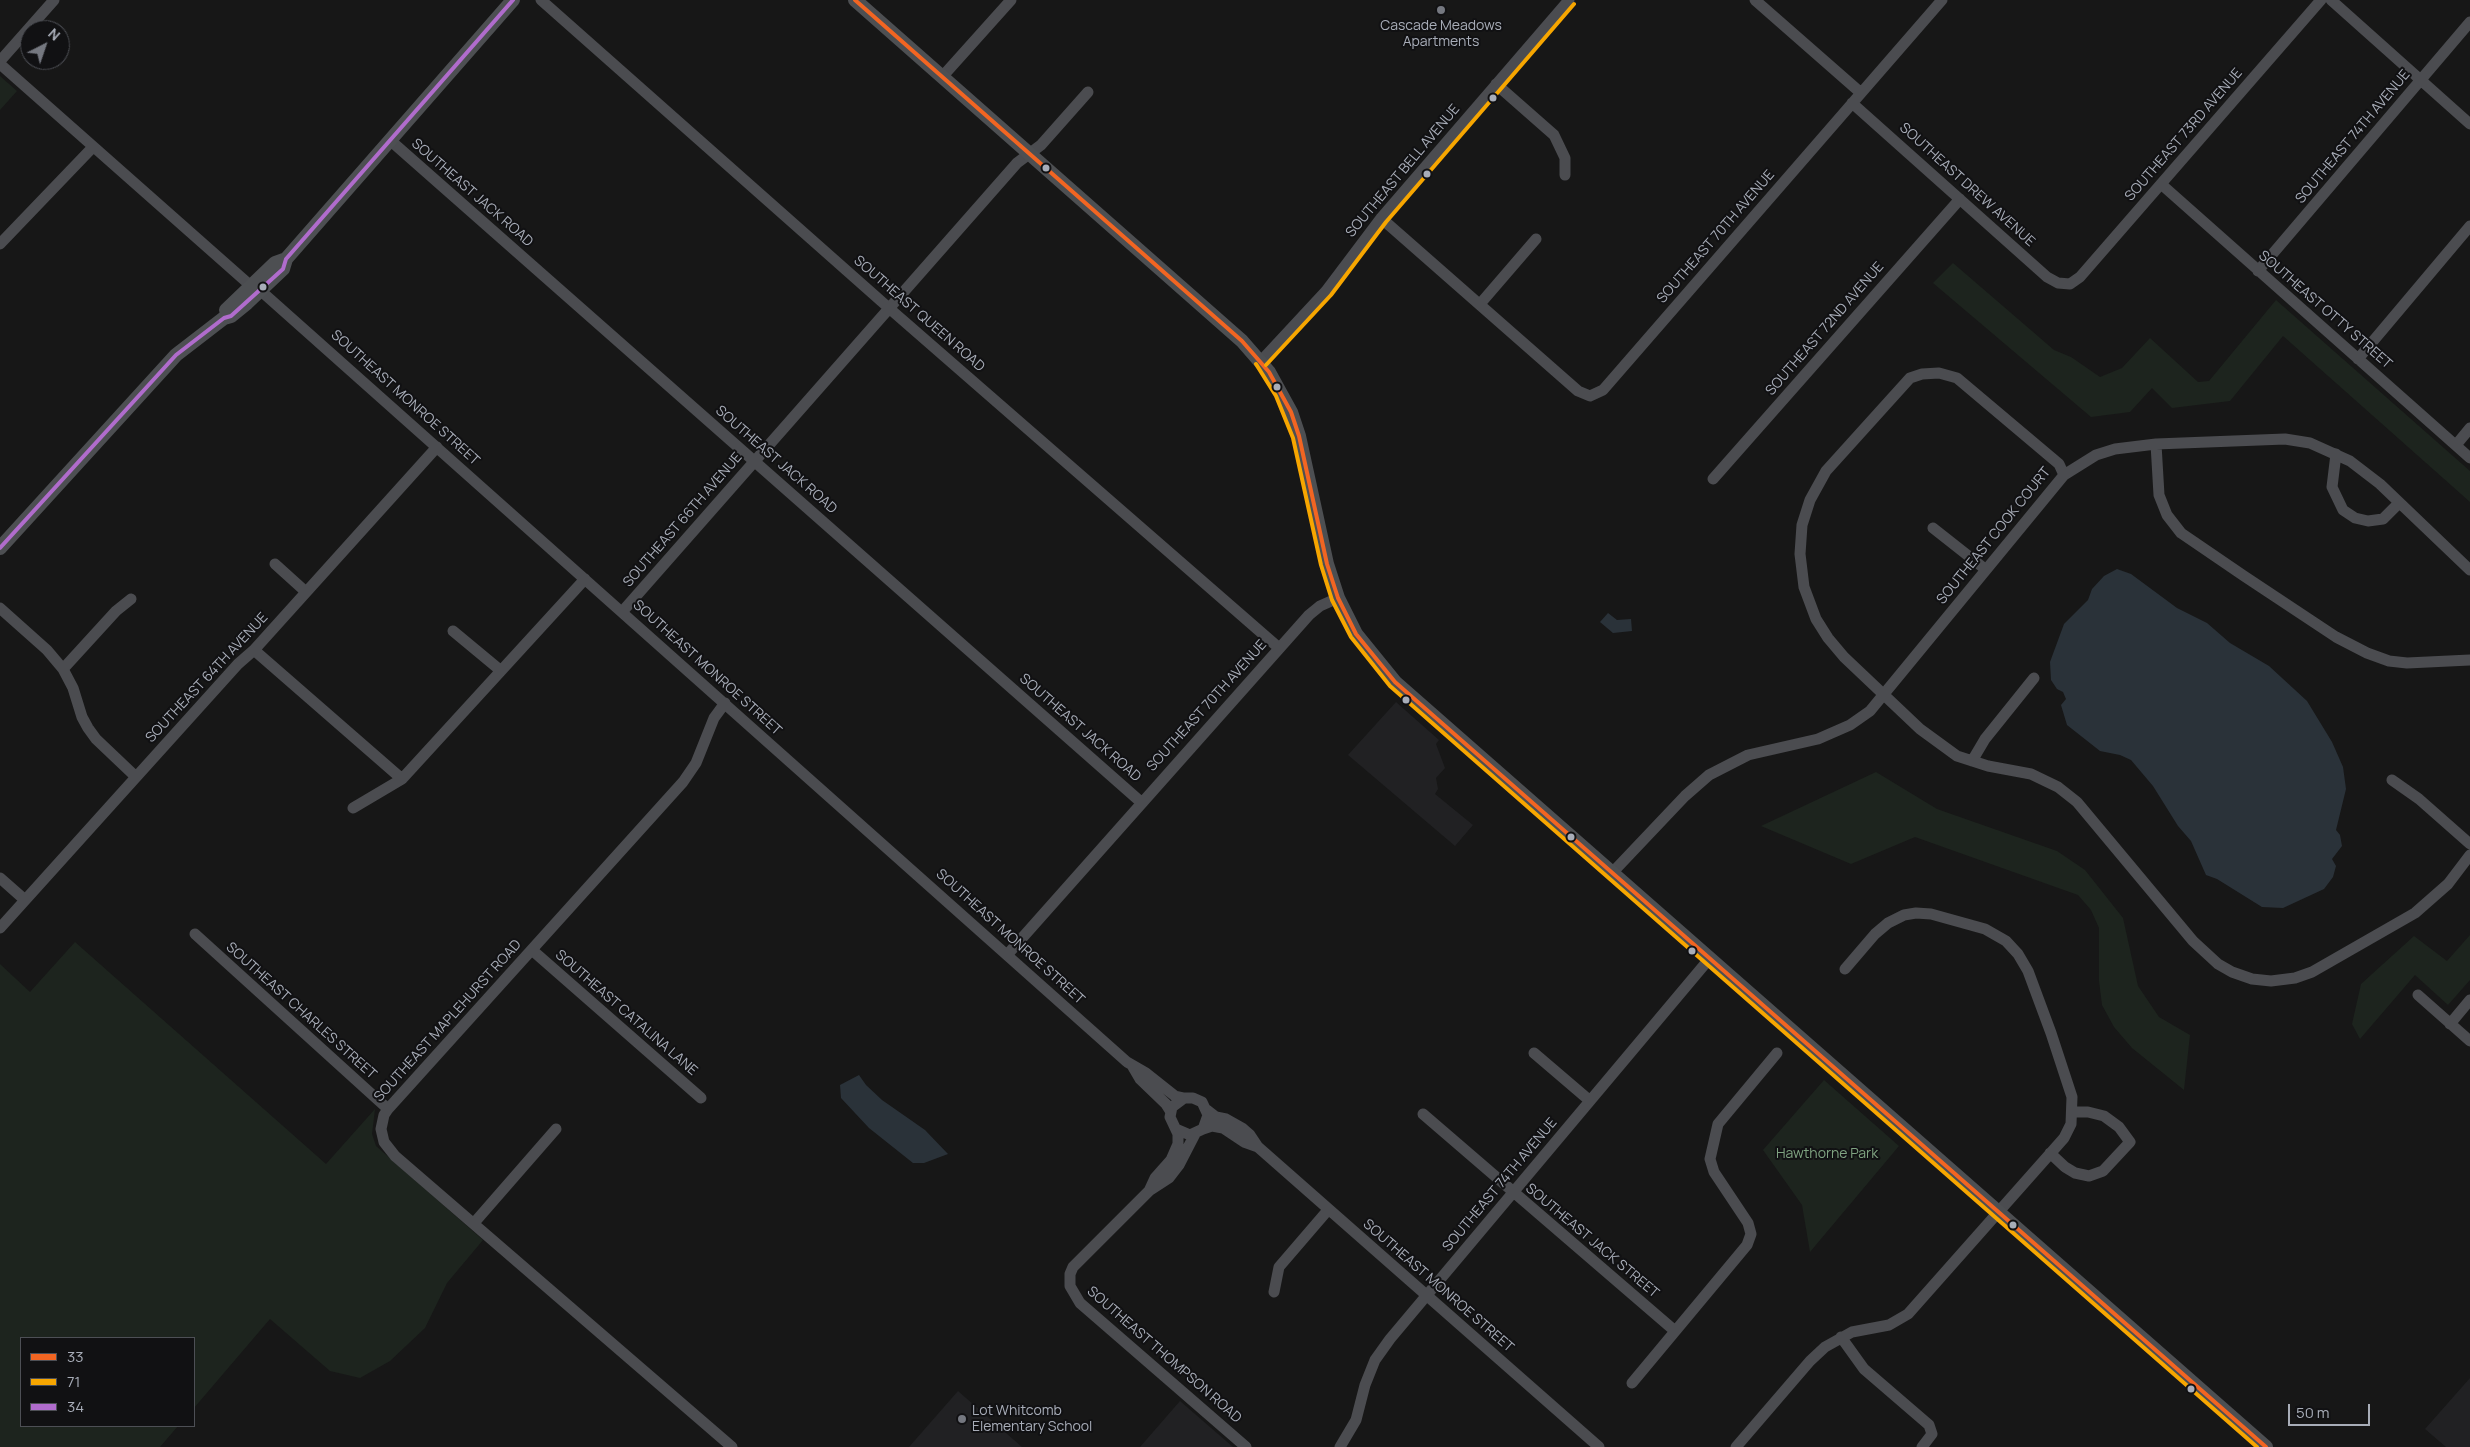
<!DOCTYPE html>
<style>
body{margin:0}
#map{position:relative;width:2470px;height:1447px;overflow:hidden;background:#171717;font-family:Manrope,sans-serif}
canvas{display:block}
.legend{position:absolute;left:20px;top:1337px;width:175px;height:90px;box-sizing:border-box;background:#111113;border:1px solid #4d4f55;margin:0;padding:6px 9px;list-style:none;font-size:15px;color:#a8adb8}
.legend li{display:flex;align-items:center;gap:10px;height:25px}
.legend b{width:25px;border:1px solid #4d4f55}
.north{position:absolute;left:20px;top:20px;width:50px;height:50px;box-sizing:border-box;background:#111113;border:1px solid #4d4f55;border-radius:50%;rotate:41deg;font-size:14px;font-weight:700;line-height:20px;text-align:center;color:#a8adb8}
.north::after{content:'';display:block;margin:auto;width:18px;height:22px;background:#757880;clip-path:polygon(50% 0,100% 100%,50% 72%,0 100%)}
.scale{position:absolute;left:2288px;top:1404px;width:82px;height:22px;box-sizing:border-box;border:2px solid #a8adb8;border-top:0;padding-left:6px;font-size:15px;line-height:18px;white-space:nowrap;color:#a8adb8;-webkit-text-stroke:4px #111113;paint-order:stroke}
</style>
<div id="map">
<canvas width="2470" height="1447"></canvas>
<ul class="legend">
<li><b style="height:6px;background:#f26522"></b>33</li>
<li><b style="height:6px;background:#f7a600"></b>71</li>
<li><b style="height:6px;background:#b06ccc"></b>34</li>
</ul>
<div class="north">N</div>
<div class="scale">50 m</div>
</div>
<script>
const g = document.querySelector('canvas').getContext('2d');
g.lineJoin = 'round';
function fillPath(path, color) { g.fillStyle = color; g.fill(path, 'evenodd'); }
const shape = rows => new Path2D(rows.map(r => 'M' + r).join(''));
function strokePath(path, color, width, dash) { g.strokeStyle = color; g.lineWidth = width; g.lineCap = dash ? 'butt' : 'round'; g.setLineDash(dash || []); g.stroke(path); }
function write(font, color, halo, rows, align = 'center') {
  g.font = font + ' Manrope,sans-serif'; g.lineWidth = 4; g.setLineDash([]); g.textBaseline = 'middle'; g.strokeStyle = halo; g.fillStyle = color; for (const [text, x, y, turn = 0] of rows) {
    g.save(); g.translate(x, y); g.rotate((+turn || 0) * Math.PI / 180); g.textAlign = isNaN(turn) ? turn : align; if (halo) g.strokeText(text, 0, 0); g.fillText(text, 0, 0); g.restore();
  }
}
fillPath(shape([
 [1396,702,1439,740,1436,744,1445,768,1436,778,1438,789,1435,794,1473,825,1455,846,1348,755],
 [2470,1378,2470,1447,2446,1447,2425,1429],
 [958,1391,1022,1447,909,1447],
 [1180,1401,1233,1447,1140,1447]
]), '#212123');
fillPath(shape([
 [0,76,17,91,0,110],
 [1953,263,2054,350,2071,357,2100,377,2122,368,2150,338,2198,382,2209,381,2276,300,2470,471,2470,502,2283,336,2230,401,2172,408,2152,388,2130,412,2091,417,1933,283],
 [1876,772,1937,809,2057,851,2085,870,2123,918,2138,986,2159,1017,2190,1035,2184,1090,2132,1048,2114,1027,2102,1005,2099,981,2099,928,2091,910,2078,895,1915,837,1851,864,1761,826],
 [2470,935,2470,980,2448,1005,2415,975,2360,1039,2352,1024,2361,984,2414,936,2447,961],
 [75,942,326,1164,375,1109,372,1134,376,1146,483,1240,447,1283,425,1328,390,1361,360,1378,330,1371,270,1319,194,1408,194,1338,21,1338,21,1426,178,1426,160,1447,0,1447,0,964,30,992],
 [1824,1080,1899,1146,1810,1252,1802,1205,1763,1150]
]), '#1d241e');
fillPath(shape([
 [2117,569,2131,574,2177,608,2207,623,2230,643,2269,666,2307,701,2332,742,2343,767,2346,789,2336,830,2340,835,2342,846,2332,859,2336,866,2333,877,2324,889,2283,908,2262,907,2217,879,2206,875,2191,841,2178,826,2153,786,2131,760,2120,755,2100,751,2067,725,2061,705,2066,699,2063,692,2057,689,2051,680,2050,662,2064,624,2088,600,2092,589,2104,576],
 [1608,613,1617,620,1631,619,1632,631,1613,633,1600,622],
 [859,1075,866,1085,882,1100,925,1130,948,1154,924,1163,913,1163,869,1128,841,1098,840,1085]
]), '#2a3239');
strokePath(shape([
 [541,0,890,309,1279,648],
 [1755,0,1861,93],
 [2331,0,2470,124],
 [0,61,54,0],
 [0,64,251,286],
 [942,77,1011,0],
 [1496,84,1554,135,1565,158,1565,175],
 [1852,103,2047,277,2058,283,2070,284,2080,277,2321,0],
 [391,141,1142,803],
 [2161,184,2470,458],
 [1381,218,1578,391,1590,396,1603,390,1942,0],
 [0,244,93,147],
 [2258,271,2470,22],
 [261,291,1127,1062,1146,1073,1175,1096,1184,1098],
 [1480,304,1536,239],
 [2358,359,2470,226],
 [1261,361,1326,291,1381,218,1569,0],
 [2156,444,2159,495,2167,515,2181,533,2244,576,2336,637,2367,653,2389,661,2407,663,2470,660],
 [2456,445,2470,428],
 [2336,454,2332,487,2343,510,2355,518,2368,521,2383,519,2399,503],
 [2064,475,2059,464,1957,378,1939,373,1922,374,1910,378,1826,471,1810,500,1802,525,1800,554,1804,587,1816,619,1828,638,1844,657,1920,729,1957,756,1988,766,2031,774,2058,787,2077,802,2193,941,2218,964,2232,972,2252,979,2271,981,2295,978,2312,972,2415,913,2448,884,2470,855],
 [1713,479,1960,199],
 [1933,528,1985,569],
 [275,564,306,592],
 [0,608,47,650,63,669,73,688,82,717,88,728,96,739,136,777],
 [622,612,1017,163,1041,145,1088,92],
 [453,631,500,670],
 [254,650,402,779],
 [63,669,116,611,131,599],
 [725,703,714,718,696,763,683,782,388,1109,384,1115,381,1129,384,1142,395,1156,732,1447],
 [1972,761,1985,739,2034,678],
 [2392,780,2419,799,2470,844],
 [353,808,402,779,585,579],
 [1612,873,1685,796,1709,775,1748,755,1818,739,1850,725,1870,711,2064,475,2096,455,2115,449,2156,444,2285,439,2310,443,2350,461,2380,484,2470,570],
 [0,878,25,900],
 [0,928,238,664,254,650,437,447],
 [195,934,388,1109],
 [532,950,701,1098],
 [1007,955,1309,615,1320,606,1338,598],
 [2418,995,2470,1041],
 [2450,1024,2470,1000],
 [1534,1053,1589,1100],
 [1133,1067,1140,1079,1166,1104,1171,1112],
 [1207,1110,1216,1117,1226,1119,1242,1128,1250,1135,1258,1147,1599,1447],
 [1423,1114,1675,1331],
 [1203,1129,1212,1126,1223,1128,1244,1142,1258,1147],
 [1195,1134,1179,1165,1169,1178,1149,1191,1073,1267,1070,1274,1070,1286,1080,1303,1246,1447],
 [2050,1153,2065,1167,2075,1173,2089,1176,2103,1171,2130,1142,2119,1127,2104,1116,2088,1112,2073,1112],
 [1149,1191,1155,1178,1171,1160,1178,1144,1178,1134,1170,1117,1172,1107,1184,1098,1193,1098,1202,1102,1208,1115,1203,1129,1190,1135,1176,1129],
 [474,1223,556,1129],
 [1274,1292,1279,1267,1328,1210],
 [1841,1337,1864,1369,1929,1425,1932,1434,1922,1447],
 [1632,1383,1747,1245,1751,1234,1748,1223,1714,1172,1710,1159,1718,1124,1777,1053],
 [1340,1447,1356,1420,1365,1385,1375,1360,1390,1339,1710,958],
 [1736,1447,1810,1361,1825,1347,1852,1332,1889,1325,1908,1314,2064,1138,2071,1124,2072,1097,2051,1033,2028,971,2018,954,2006,941,1985,929,1931,914,1916,913,1904,915,1888,923,1875,934,1845,969]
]), '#4b4c50', 11);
strokePath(shape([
 [855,0,1242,341,1269,372,1291,412,1299,436,1327,564,1338,598,1356,634,1395,682,2266,1447],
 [226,310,275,263,286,259],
 [0,548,176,355,224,318,231,316,247,303,283,269,286,259,513,0]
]), '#4d4f52', 14);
strokePath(shape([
 [855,0,1242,341,1269,372,1291,412,1299,436,1327,564,1338,598,1356,634,1395,682,2266,1447]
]), '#f26522', 4);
strokePath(shape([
 [1256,364,1276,396,1293,438,1321,565,1332,600,1351,637,1390,686,2257,1447],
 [1266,365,1331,295,1386,222,1574,4]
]), '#f7a600', 4);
strokePath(shape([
 [0,548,176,355,224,318,231,316,283,269,286,259,513,0]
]), '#b06ccc', 4);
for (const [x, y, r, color] of [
 [1441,10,5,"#757880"],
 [1493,98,4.5,"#a8adb8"],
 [1046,168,4.5,"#a8adb8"],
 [1427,174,4.5,"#a8adb8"],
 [263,287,4.5,"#a8adb8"],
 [1277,387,4.5,"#a8adb8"],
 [1406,700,4.5,"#a8adb8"],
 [1571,837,4.5,"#a8adb8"],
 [1692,951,4.5,"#a8adb8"],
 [2013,1225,4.5,"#a8adb8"],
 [2191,1389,4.5,"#a8adb8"],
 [962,1419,5,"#757880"]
]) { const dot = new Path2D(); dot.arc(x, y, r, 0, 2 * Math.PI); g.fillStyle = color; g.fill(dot); strokePath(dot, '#111113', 2); }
write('14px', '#a8adb8', '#111113', [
 ["Cascade Meadows",1441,26],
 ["Apartments",1441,42],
 ["Lot Whitcomb",972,1411,"left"],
 ["Elementary School",972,1427,"left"]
]);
write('14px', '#a8adb8', '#111113', [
 ["SOUTHEAST 73RD AVENUE",2184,135,-49],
 ["SOUTHEAST 74TH AVENUE",2353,137,-50],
 ["SOUTHEAST BELL AVENUE",1403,171,-50],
 ["SOUTHEAST DREW AVENUE",1967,185,42],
 ["SOUTHEAST JACK ROAD",472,193,41],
 ["SOUTHEAST 70TH AVENUE",1716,237,-49],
 ["SOUTHEAST OTTY STREET",2325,310,41],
 ["SOUTHEAST QUEEN ROAD",919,314,41],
 ["SOUTHEAST 72ND AVENUE",1825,329,-49],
 ["SOUTHEAST MONROE STREET",405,398,42],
 ["SOUTHEAST JACK ROAD",776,460,41],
 ["SOUTHEAST 66TH AVENUE",683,520,-49],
 ["SOUTHEAST COOK COURT",1994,536,-51],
 ["SOUTHEAST MONROE STREET",707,668,42],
 ["SOUTHEAST 64TH AVENUE",207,678,-47],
 ["SOUTHEAST 70TH AVENUE",1207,706,-48],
 ["SOUTHEAST JACK ROAD",1080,728,41],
 ["SOUTHEAST MONROE STREET",1010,937,42],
 ["SOUTHEAST CHARLES STREET",301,1011,42],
 ["SOUTHEAST CATALINA LANE",626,1013,41],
 ["SOUTHEAST MAPLEHURST ROAD",448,1021,-48],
 ["SOUTHEAST 74TH AVENUE",1500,1185,-50],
 ["SOUTHEAST JACK STREET",1592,1241,40],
 ["SOUTHEAST MONROE STREET",1438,1286,41],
 ["SOUTHEAST THOMPSON ROAD",1164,1355,41]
]);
write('14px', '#7fa381', '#111113', [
 ["Hawthorne Park",1827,1154]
]);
</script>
